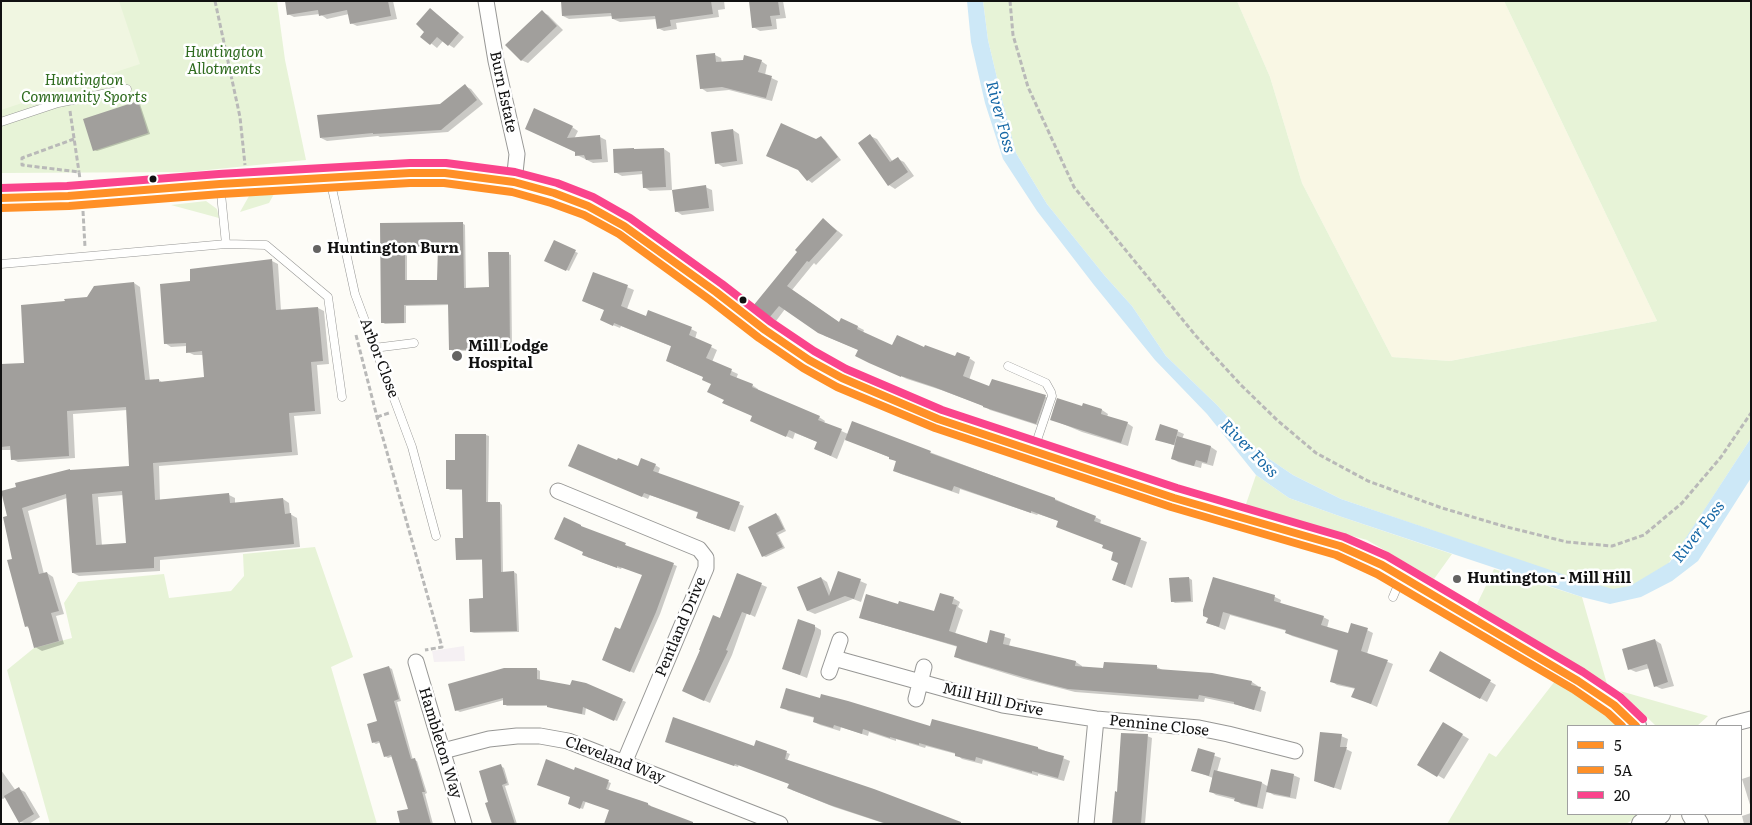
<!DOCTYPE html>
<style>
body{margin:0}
#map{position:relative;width:1752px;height:825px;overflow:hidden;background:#fdfcf7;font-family:Literata,serif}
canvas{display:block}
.frame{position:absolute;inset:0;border:2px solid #111;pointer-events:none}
.legend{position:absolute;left:1567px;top:725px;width:175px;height:90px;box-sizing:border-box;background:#fff;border:1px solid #a0a0a0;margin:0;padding:6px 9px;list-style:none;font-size:15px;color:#111}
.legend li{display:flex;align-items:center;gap:10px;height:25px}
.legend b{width:25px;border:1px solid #a0a0a0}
</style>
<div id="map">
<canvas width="1752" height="825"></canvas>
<div class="frame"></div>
<ul class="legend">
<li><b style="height:6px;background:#ff9027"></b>5</li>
<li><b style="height:6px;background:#ff9027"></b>5A</li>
<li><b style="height:6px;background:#fa448c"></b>20</li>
</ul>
</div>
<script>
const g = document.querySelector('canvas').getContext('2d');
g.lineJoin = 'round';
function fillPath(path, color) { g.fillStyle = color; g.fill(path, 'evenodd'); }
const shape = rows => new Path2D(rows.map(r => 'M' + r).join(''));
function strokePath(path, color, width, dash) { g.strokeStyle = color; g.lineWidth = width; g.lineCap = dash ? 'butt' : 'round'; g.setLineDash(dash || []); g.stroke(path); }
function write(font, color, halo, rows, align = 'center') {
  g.font = font + ' Literata,serif'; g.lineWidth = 5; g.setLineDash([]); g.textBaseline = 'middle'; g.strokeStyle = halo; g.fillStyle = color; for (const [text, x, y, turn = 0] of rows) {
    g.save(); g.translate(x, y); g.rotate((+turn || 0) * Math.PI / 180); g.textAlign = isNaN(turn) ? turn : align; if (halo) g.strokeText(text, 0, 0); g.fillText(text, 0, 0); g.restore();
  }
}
fillPath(shape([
 [464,646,465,661,434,662,432,651]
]), '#f5f0f3');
fillPath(shape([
 [1237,1,1504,1,1657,321,1450,361,1392,357,1302,183,1270,77]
]), '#f9f7e4');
fillPath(shape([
 [1,1,277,1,285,60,306,160,188,172,1,173],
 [983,1,1237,1,1270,77,1302,183,1392,357,1450,361,1657,321,1504,1,1751,1,1751,438,1686,538,1668,564,1633,586,1609,591,1341,499,1293,475,1259,452,1217,405,1166,356,1132,306,1105,276,1047,204,1016,153,1002,99,988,40],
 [274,194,269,203,240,212,249,196],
 [206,201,217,209,219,218,171,205],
 [1256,475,1289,498,1342,517,1452,554,1434,579,1367,540,1245,507],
 [315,547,353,657,331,667,377,824,50,824,7,670,34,648,72,638,64,603,78,582,164,574,169,598,231,591,244,576,243,554],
 [1494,569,1582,597,1609,691,1477,604],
 [1555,681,1610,716,1620,726,1568,726,1568,814,1638,814,1632,820,1626,824,1447,824,1489,753,1496,757],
 [1620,691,1708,716,1697,726,1656,726]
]), '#e7f3d7');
fillPath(shape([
 [1,1,119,1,140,64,1,110]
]), '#f0f6e1');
fillPath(shape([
 [967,1,983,1,988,40,1002,99,1016,153,1047,204,1105,276,1132,306,1166,356,1217,405,1259,452,1293,475,1341,499,1577,579,1613,589,1630,586,1670,562,1751,438,1751,478,1698,561,1672,581,1641,597,1610,604,1582,597,1342,517,1289,498,1256,475,1207,414,1155,360,1094,285,1037,211,1003,159,985,103,971,42]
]), '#cde8f7');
fillPath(shape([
 [286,1,393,1,397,19,357,26,351,23,349,14,327,19,320,14,294,17,288,14],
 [562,1,724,1,725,9,718,10,719,17,676,23,677,29,664,31,658,28,656,19,620,22,613,19,613,16,569,19,563,16],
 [750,1,783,1,786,18,776,19,777,29,760,31,753,27],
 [430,9,464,37,454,48,443,41,437,48,422,36,426,32],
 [542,12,548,15,563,30,528,63,521,60],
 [715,55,721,58,722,63,761,61,767,65,765,75,778,81,772,101,729,90,707,92,701,88],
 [465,86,471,89,483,104,448,132,380,137,378,136,327,141,321,138,441,105],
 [138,102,140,104,150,134,97,151,94,150],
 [572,127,578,131,574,139,600,137,606,140,608,162,593,163,577,155,576,152,533,132],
 [733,130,739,134,743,164,723,167,717,163],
 [870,136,877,139,893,162,898,159,904,162,914,176,895,189,889,185],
 [821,137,825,140,841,160,812,183,808,180,800,170,816,141],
 [664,149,670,153,672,190,650,191,644,187,643,174,622,176,615,172,614,150],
 [705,187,712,190,714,211,682,215,676,211],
 [824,220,843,235,816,265,814,263,792,290,840,323,841,320,858,327,864,330,863,333,892,347,924,349,956,357,969,358,975,362,969,380,990,388,992,381,1046,397,1052,400,1043,427,990,410,984,406,941,390,907,379,863,359,859,350,825,336,785,309,776,321,755,306],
 [462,223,465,225,466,289,490,289,508,254,511,255,512,350,453,351,450,349,450,305,406,306,406,323,385,324,382,322,381,224],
 [407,247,439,247,439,282,407,281],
 [554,242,578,253,569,271,546,260],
 [272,261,278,264,281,311,318,308,324,311,329,364,317,365,321,414,294,416,298,455,159,466,160,500,229,495,235,498,235,504,283,499,289,503,290,514,297,518,300,547,160,560,160,571,79,576,73,573,67,498,28,511,44,574,47,573,53,577,64,614,56,616,64,644,42,651,35,647,30,629,26,626,14,560,4,518,72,471,131,467,127,410,73,414,75,458,18,462,12,459,11,450,1,450,1,366,25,364,66,302,88,298,95,288,134,283,140,287,150,381,159,380,163,383,205,378,203,355,194,355,188,352,187,346,171,347,165,343,192,282],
 [124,495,127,544,102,546,98,497],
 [594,273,634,290,627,309,647,318,691,329,697,332,695,339,717,350,712,362,738,374,736,379,752,385,758,389,758,391,819,417,825,421,824,423,848,434,852,423,1055,499,1095,517,1101,520,1100,524,1147,542,1132,588,1114,580,1119,564,1114,553,1103,547,1104,545,1059,521,1038,514,1037,515,960,489,959,494,901,474,894,470,897,462,891,458,845,439,837,459,822,452,818,442,795,433,793,439,758,424,754,416,725,400,712,384,704,377,673,364,673,347,621,326,620,328,608,323,605,310,583,301],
 [1083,405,1102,410,1108,414,1107,417,1127,423,1133,427,1128,446,1082,432,1051,419,1083,407],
 [1177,431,1184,434,1182,439,1211,447,1217,451,1213,466,1202,463,1201,468,1178,462,1172,458,1176,446,1157,439],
 [486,435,489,436,488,504,500,503,502,505,503,573,514,572,517,574,519,632,474,633,471,632,484,599,483,560,460,560,457,559,464,539,464,490,450,490,447,488,456,461],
 [617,461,638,467,655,465,660,468,658,474,744,506,735,532,702,520,699,513,650,495,648,499,575,468],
 [776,514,779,516,786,531,778,535,785,548,766,557,763,556],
 [581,526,584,529,677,566,660,614,634,673,607,661,644,575,622,567,621,569,587,557],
 [839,572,867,584,861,602,853,599,815,614,808,611,799,587,821,578,827,582,831,593],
 [738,575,767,587,755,617,747,613,732,655,710,703,688,693],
 [1189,578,1192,580,1193,602,1175,603,1172,601,1171,579],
 [1214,579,1275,597,1281,600,1280,604,1323,617,1329,620,1327,628,1348,635,1367,630,1373,633,1367,654,1393,664,1377,707,1353,696,1356,689,1337,685,1331,681,1339,651,1292,636,1286,633,1287,631,1230,615,1225,630,1208,623],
 [953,598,960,602,958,607,963,610,955,634,987,644,991,632,1011,639,1009,646,1076,662,1082,666,1082,667,1104,669,1157,667,1164,671,1212,675,1252,682,1258,686,1257,688,1266,692,1261,712,1238,705,1205,698,1204,702,1075,692,1024,679,962,660,955,656,958,647,867,620,861,617,899,606,935,613],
 [814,626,821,630,821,634,807,678,784,669],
 [1655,640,1661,644,1674,686,1662,689,1655,686,1650,668,1636,672,1629,669],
 [1441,653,1496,685,1487,702,1431,670],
 [388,667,392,669,401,701,397,702,413,760,417,761,427,793,425,794,433,824,402,824,409,809,393,756,388,758,385,756,381,742,376,744,373,742,378,722],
 [536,669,540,671,540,680,571,686,585,684,626,702,617,721,586,708,585,715,551,708,548,706,507,706,504,704,504,700,460,712,456,710],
 [782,707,931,728,1038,748,1070,761,1064,781,1038,774,1038,776,983,760,982,764,962,759,956,754,926,746,925,748,896,739,896,741,869,732,868,736,841,727,840,731,820,725,814,722,815,718,788,711],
 [1444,724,1469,739,1444,779,1419,764],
 [1147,736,1152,738,1145,824,1114,824,1118,793],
 [1341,736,1348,739,1346,749,1352,752,1341,790,1315,781],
 [757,741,790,754,787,761,963,824,886,824,834,807,792,790,790,784,739,764,738,767,670,743,755,748],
 [1198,750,1221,758,1217,772,1262,783,1269,787,1293,775,1300,778,1296,799,1274,795,1267,791,1263,809,1241,804,1236,800,1216,795,1210,791,1213,778,1192,770],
 [501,766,504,768,509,785,505,786,517,824,493,824,490,803],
 [576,769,611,783,608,791,648,804,651,806,650,808,693,824,613,824,610,810,586,801,583,809,572,805],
 [1,770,16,791,19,789,25,792,40,817,29,824,20,822,6,797,3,799,1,798],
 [1751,776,1751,808,1742,779],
 [1751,813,1751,824,1744,824,1742,816]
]), '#0003');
fillPath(shape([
 [285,1,388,1,391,16,350,24,347,10,319,16,318,10,287,15],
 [561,1,711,1,713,14,670,20,671,26,657,29,655,16,612,19,611,13,562,16],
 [749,1,778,1,780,15,770,16,772,26,752,28],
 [430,8,459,33,448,46,437,37,430,45,420,37,424,32,416,24],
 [542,10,557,26,521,61,505,45],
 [715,53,716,62,743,60,744,55,762,60,758,72,772,76,766,98,722,87,700,89,696,55],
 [465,84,477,100,441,130,373,134,373,133,320,138,317,115,440,104],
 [138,101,148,133,93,151,83,119],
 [534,108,573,126,567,138,600,135,602,159,586,160,584,155,575,156,575,152,525,129],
 [781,123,816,139,821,136,838,157,807,181,798,170,766,156],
 [733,129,737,161,715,164,711,132],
 [870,134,890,162,898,157,908,172,888,186,858,143],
 [634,148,634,149,664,148,666,187,643,188,642,171,614,173,613,149],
 [706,185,709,208,675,212,672,190],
 [823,218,837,231,809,262,807,261,787,286,839,322,841,318,858,326,857,329,892,345,897,335,924,347,925,345,955,356,957,352,970,357,963,376,989,386,992,379,1046,395,1036,424,983,407,983,406,934,387,901,376,901,377,869,363,855,356,858,350,818,333,779,306,769,318,753,306,797,252,795,250],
 [463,222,464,288,489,287,488,252,509,252,510,349,449,350,448,304,404,305,404,323,381,323,380,223],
 [405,246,438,247,437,280,405,280],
 [554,240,576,250,566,271,544,261],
 [272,259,276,310,318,307,323,361,311,362,315,411,289,413,292,452,153,463,155,500,229,493,230,503,283,498,285,514,291,513,294,544,154,557,154,568,72,573,66,494,22,508,39,574,47,572,59,611,51,613,59,641,34,648,28,626,25,627,7,560,12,559,3,517,7,516,1,491,16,487,15,483,70,469,70,470,129,466,126,407,67,411,69,456,11,460,10,446,1,447,1,364,24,363,21,305,65,301,64,299,87,297,94,286,134,282,145,380,159,379,159,382,204,377,202,351,186,353,186,343,164,344,160,284,190,281,190,269],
 [122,491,126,543,96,545,92,494],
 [593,272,628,285,621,306,646,316,648,310,692,327,689,335,712,345,706,358,732,369,730,375,753,384,752,387,820,416,818,420,842,429,831,456,814,449,817,442,789,430,786,437,750,421,752,416,722,403,724,400,707,392,711,384,702,380,703,377,666,361,671,346,614,323,613,326,600,320,604,310,582,301],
 [1057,398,1082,406,1083,403,1102,409,1101,414,1128,422,1121,443,1050,420],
 [852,421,931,451,930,453,1055,498,1055,500,1096,516,1094,521,1141,538,1125,585,1112,580,1118,563,1111,560,1113,552,1102,548,1103,545,1056,527,1058,521,1031,511,1031,513,954,486,952,491,893,471,896,461,889,459,889,457,845,440],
 [1160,424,1178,430,1174,445,1155,440],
 [455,434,486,434,486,502,500,502,501,572,514,571,517,631,470,632,469,599,483,598,482,559,456,560,455,538,463,538,462,489,446,489,446,460,455,460],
 [1177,436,1211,446,1207,463,1196,460,1194,466,1171,459],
 [578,444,617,460,618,458,638,466,641,458,656,464,653,471,740,502,729,530,696,518,698,512,644,493,642,497,568,466],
 [776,513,784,529,776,533,783,547,762,557,748,527],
 [564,517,581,525,581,526,626,543,625,545,674,563,656,612,630,672,602,660,615,627,620,629,642,575,617,566,617,568,582,555,583,552,554,539],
 [838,571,861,579,854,599,845,596,807,611,797,587,821,577,829,596],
 [737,573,762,583,750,615,742,612,726,650,728,651,704,701,682,691,700,650,699,650,713,615,720,618],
 [1189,577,1191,601,1171,602,1169,578],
 [1213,577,1275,595,1274,601,1324,616,1321,625,1348,633,1351,623,1368,628,1361,651,1388,660,1371,704,1351,697,1355,688,1330,682,1338,650,1285,633,1286,630,1223,612,1219,627,1206,623,1208,618,1203,616,1203,610],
 [940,593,954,597,952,604,957,605,949,631,987,643,990,630,1005,634,1003,644,1076,661,1075,666,1103,668,1104,662,1157,665,1157,669,1212,673,1252,681,1251,685,1261,687,1254,710,1234,704,1234,702,1199,695,1198,699,1068,689,1040,682,954,657,957,646,859,618,866,594,898,604,899,601,934,611],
 [798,619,815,625,815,630,800,675,782,669],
 [1655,639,1668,682,1654,687,1647,664,1628,670,1622,649],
 [1440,651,1491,680,1480,699,1429,671],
 [389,666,399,699,394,701,411,759,415,758,425,792,422,792,431,824,400,824,397,811,408,809,391,755,384,757,379,741,372,743,367,724,377,721,363,674],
 [504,668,537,668,537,679,570,685,572,680,586,683,623,699,614,721,583,707,582,714,547,707,547,705,503,705,503,698,455,711,448,684],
 [786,688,820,698,821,694,848,701,930,726,932,719,1038,747,1038,749,1064,756,1058,778,1032,771,1032,773,976,757,975,761,955,756,955,753,919,743,919,745,890,737,890,738,863,729,862,734,834,725,833,728,813,722,814,717,780,708],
 [673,717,754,746,756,740,787,751,785,759,874,789,961,822,961,824,887,824,830,805,787,788,789,784,735,764,734,766,665,742],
 [1443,722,1463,734,1437,777,1417,765],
 [1320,732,1342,734,1340,747,1347,747,1334,788,1314,781],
 [1121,733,1148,734,1141,824,1112,824,1115,791,1117,792],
 [1198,748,1215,753,1209,776,1191,771],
 [546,759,574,770,575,767,609,780,606,789,648,803,648,805,693,822,693,824,604,824,609,810,583,801,580,809,568,804,570,797,537,785],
 [501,764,507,783,502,785,515,824,492,824,485,803,488,802,479,771],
 [1271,769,1294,774,1290,797,1266,792],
 [1214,770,1262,782,1257,807,1234,801,1235,798,1209,792],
 [19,787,34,814,19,823,4,796]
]), '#a19f9c');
const service = shape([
 [1,122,58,103,127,89],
 [330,179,355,294,412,447,436,536],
 [226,244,266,245,328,297,342,397],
 [1,264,226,244,220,184],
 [374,348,414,343],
 [1008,366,1046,383,1051,392,1052,396,1034,449],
 [1393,597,1401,578]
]);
const minor = shape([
 [486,1,496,61,517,154,514,182],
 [558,491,699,549,706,558,706,568,624,763],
 [834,658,1003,705,1096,719,1199,728,1228,734,1295,751],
 [416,662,464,824],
 [829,672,840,640],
 [916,699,924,667],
 [1724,726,1751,719],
 [443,751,489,739,517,736,540,736,568,741,780,824],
 [1086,824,1096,719]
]);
const tertiary = shape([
 [1,198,68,196,220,184,410,173,445,173,477,177,514,182,554,193,588,206,624,226,716,292,765,330,809,360,842,378,938,419,1174,498,1295,532,1340,546,1360,555,1382,565,1578,681,1614,705,1636,726],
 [1692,814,1698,824],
 [1642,824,1660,814]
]);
strokePath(service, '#979795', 9);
strokePath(minor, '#979795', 17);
strokePath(tertiary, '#979795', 22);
strokePath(shape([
 [215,1,240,117,245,165],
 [1010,1,1013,35,1028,87,1074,187,1196,336,1241,385,1277,420,1316,453,1368,481,1442,508,1503,526,1567,542,1612,546,1644,535,1682,503,1721,457,1751,413],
 [70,111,79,172],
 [74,139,22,158,22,165,79,172,80,179],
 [83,211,85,247],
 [356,335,377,417,442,647,425,650],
 [377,417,389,413]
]), '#b9b9b8', 3, [5, 2.5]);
strokePath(service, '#fffffe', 8);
strokePath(minor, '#fffffe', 15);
strokePath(tertiary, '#fffffe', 20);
strokePath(shape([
 [1,198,68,196,220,184,410,173,445,173,514,182,554,193,588,206,624,226,716,292,765,330,809,360,842,378,938,419,1174,498,1340,546,1382,565,1578,681,1614,705,1636,726]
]), '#ff9027', 8);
strokePath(shape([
 [1,208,69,206,221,194,410,183,444,183,512,192,551,203,584,215,619,234,710,300,759,338,803,368,837,387,935,428,1171,507,1336,555,1377,574,1573,689,1608,713,1622,726]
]), '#ff9027', 8);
strokePath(shape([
 [1,188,67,186,219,174,410,163,446,163,515,172,557,183,593,197,630,218,722,284,771,322,814,351,846,369,942,410,1177,488,1344,537,1387,556,1583,672,1620,697,1643,719]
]), '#fa448c', 8);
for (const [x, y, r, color] of [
 [153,179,4.5,"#111"],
 [317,249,5,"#646362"],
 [743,300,4.5,"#111"],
 [457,356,6,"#646362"],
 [1457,579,5,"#646362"]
]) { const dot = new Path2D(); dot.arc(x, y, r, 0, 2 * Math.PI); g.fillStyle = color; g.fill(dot); strokePath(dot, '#fff', 2); }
write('italic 15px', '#2f6b1f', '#fff', [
 ["Huntington",224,53],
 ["Allotments",224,70],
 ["Huntington",84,81],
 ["Community Sports",84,98]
]);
write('15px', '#111', '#fff', [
 ["Burn Estate",503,92,78],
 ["Arbor Close",379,358,69],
 ["Pentland Drive",681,627,-67],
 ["Mill Hill Drive",993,700,13],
 ["Pennine Close",1159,726,6],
 ["Hambleton Way",440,743,73],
 ["Cleveland Way",615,760,21]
]);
write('bold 15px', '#111', '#fff', [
 ["Huntington Burn",327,249],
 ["Mill Lodge",468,347],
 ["Hospital",468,364],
 ["Huntington - Mill Hill",1467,579]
], 'left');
write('italic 16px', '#1768a6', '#fff', [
 ["River Foss",1000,117,75],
 ["River Foss",1249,449,45],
 ["River Foss",1699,532,-52]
]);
</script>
